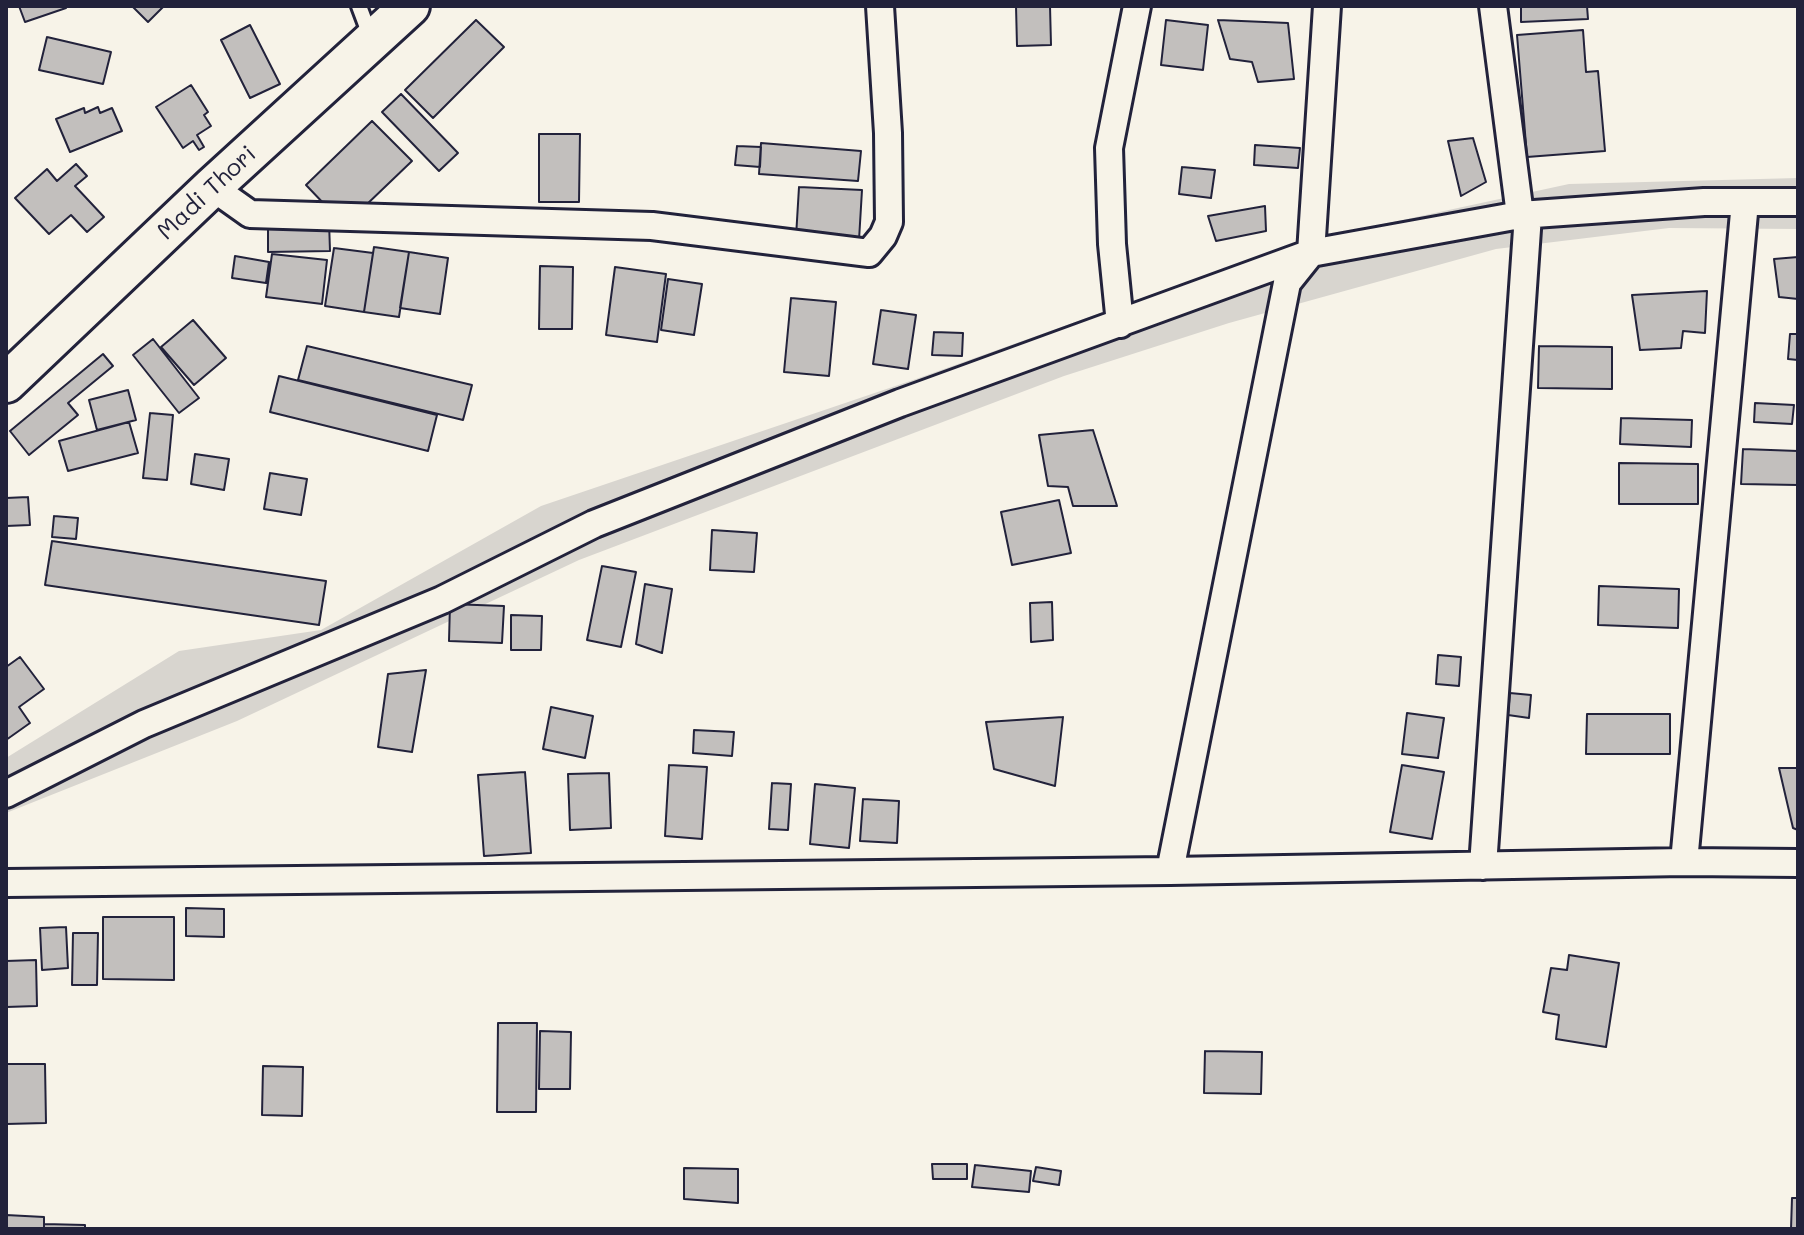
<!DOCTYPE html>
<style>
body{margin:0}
#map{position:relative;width:1804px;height:1235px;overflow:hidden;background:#f7f3e8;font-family:Mali,sans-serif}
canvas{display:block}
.frame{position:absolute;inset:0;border:8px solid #22223b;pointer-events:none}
</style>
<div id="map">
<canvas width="1804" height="1235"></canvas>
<div class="frame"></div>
</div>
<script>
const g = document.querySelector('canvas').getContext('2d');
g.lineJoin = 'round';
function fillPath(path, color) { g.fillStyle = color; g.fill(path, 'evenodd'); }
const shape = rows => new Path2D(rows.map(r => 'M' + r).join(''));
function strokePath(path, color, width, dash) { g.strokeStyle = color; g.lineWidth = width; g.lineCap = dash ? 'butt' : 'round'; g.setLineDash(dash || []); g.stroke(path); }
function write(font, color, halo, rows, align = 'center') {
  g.font = font + ' Mali,sans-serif'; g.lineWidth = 7; g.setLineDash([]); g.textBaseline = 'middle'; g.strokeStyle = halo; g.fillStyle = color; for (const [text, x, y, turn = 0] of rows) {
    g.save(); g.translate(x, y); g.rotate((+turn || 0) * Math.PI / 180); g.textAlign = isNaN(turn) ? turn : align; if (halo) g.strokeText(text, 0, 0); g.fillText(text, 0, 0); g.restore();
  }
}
fillPath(shape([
 [1798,178,1798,229,1669,228,1496,249,1229,323,1064,376,579,560,237,721,6,813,6,758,179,651,321,630,541,506,916,379,1296,243,1569,184]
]), '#d8d5cf');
const building = shape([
 [19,6,65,6,66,8,25,22,19,6],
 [132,6,164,6,148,22,132,6],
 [1016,6,1050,6,1051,45,1017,46,1016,6],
 [1521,6,1587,6,1588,19,1521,22,1521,6],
 [476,20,504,47,433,118,405,90,476,20],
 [1166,20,1208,25,1203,70,1161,65,1166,20],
 [1218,20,1288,23,1294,79,1258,82,1252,62,1230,59,1218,20],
 [250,25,280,84,250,98,221,40,250,25],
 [1583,30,1586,72,1598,71,1605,151,1527,157,1517,35,1583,30],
 [47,37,111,52,103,84,39,70,47,37],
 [191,85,208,112,204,115,211,126,197,135,204,147,199,150,193,141,183,148,156,107,191,85],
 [401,94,458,153,439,171,382,112,401,94],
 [98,107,100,113,112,108,122,131,70,152,56,119,84,108,85,113,98,107],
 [372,121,412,161,364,207,327,207,306,185,372,121],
 [539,134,580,134,579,202,539,202,539,134],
 [1473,138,1486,182,1461,196,1448,141,1473,138],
 [761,143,861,151,858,181,759,174,761,143],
 [1255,145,1300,148,1298,168,1254,165,1255,145],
 [737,146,761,147,760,167,735,165,737,146],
 [76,164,87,176,75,186,104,217,87,232,71,215,49,234,15,198,47,169,57,181,76,164],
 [1182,167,1215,170,1211,198,1179,194,1182,167],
 [799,187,862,190,859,240,796,237,799,187],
 [1265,206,1266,231,1216,241,1208,216,1265,206],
 [268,221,329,221,330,251,268,252,268,221],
 [374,247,409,252,399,317,364,312,374,247],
 [334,248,373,253,364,312,325,306,334,248],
 [409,252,448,258,440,314,400,308,409,252],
 [272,254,327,260,322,304,266,297,272,254],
 [235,256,269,262,266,283,232,278,235,256],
 [1798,257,1798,299,1779,297,1774,259,1798,257],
 [540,266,573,267,572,329,539,329,540,266],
 [615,267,666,274,657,342,606,335,615,267],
 [668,279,702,284,694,335,661,330,668,279],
 [1707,291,1705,333,1683,331,1681,348,1640,350,1632,295,1707,291],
 [791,298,836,302,829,376,784,372,791,298],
 [881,310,916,315,908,369,873,364,881,310],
 [193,320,226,358,194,385,161,347,193,320],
 [934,332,963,333,962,356,932,355,934,332],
 [1790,334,1798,334,1798,360,1788,359,1790,334],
 [153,339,199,398,179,413,133,355,153,339],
 [307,346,472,385,463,420,298,380,307,346],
 [1539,346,1612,347,1612,389,1538,388,1539,346],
 [103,354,113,366,68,403,78,415,29,455,10,431,103,354],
 [279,376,437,415,428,451,270,412,279,376],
 [128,390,136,420,97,430,89,400,128,390],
 [1755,403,1794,405,1792,424,1754,422,1755,403],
 [150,413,173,415,167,480,143,478,150,413],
 [1621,418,1692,420,1691,447,1620,444,1621,418],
 [129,422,138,453,68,471,59,441,129,422],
 [1093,430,1117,506,1073,506,1068,487,1048,486,1039,435,1093,430],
 [1743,449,1798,451,1798,485,1741,484,1743,449],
 [195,454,229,459,224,490,191,484,195,454],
 [1619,463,1698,464,1698,504,1619,504,1619,463],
 [270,473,307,479,301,515,264,509,270,473],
 [28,497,30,525,6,526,6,498,28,497],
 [1059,500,1071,553,1012,565,1001,512,1059,500],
 [54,516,78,518,76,539,52,537,54,516],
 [712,530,757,533,754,572,710,570,712,530],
 [52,541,326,581,319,625,45,585,52,541],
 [602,566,636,572,621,647,587,640,602,566],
 [645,584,672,589,662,653,636,644,645,584],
 [1599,586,1679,589,1678,628,1598,625,1599,586],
 [1052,602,1053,640,1031,642,1030,603,1052,602],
 [450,604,504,606,502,643,449,641,450,604],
 [511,615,542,616,541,650,511,650,511,615],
 [1438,655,1461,657,1459,686,1436,684,1438,655],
 [20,657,44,689,19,707,30,723,6,740,6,667,20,657],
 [426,670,412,752,378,747,388,674,426,670],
 [1510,693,1531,695,1529,718,1508,715,1510,693],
 [551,707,593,716,585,758,543,749,551,707],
 [1407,713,1444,718,1438,758,1402,754,1407,713],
 [1587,714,1670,714,1670,754,1586,754,1587,714],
 [1063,717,1055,786,994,769,986,722,1063,717],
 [694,730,734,732,732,756,693,753,694,730],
 [669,765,707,767,702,839,665,836,669,765],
 [1402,765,1444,772,1432,839,1390,832,1402,765],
 [1779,768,1798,768,1798,830,1793,828,1779,768],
 [525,772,531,853,484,856,478,775,525,772],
 [609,773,611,828,570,830,568,774,609,773],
 [772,783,791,784,788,830,769,829,772,783],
 [815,784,855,788,849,848,810,844,815,784],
 [863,799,899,801,897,843,860,841,863,799],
 [186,908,224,909,224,937,186,936,186,908],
 [103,917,174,917,174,980,103,979,103,917],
 [66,927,68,968,42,970,40,928,66,927],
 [73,933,98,933,97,985,72,985,73,933],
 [1569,955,1619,963,1606,1047,1556,1039,1559,1015,1543,1012,1551,968,1567,970,1569,955],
 [36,960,37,1006,6,1007,6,961,36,960],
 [498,1023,537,1023,536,1112,497,1112,498,1023],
 [540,1031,571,1032,570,1089,539,1089,540,1031],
 [1205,1051,1262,1052,1261,1094,1204,1093,1205,1051],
 [6,1064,45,1064,46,1123,6,1124,6,1064],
 [263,1066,303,1067,302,1116,262,1115,263,1066],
 [932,1164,967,1164,967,1179,933,1179,932,1164],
 [975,1165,1031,1171,1029,1192,972,1187,975,1165],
 [1036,1167,1061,1171,1059,1185,1033,1181,1036,1167],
 [684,1168,738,1169,738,1203,684,1199,684,1168],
 [1792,1198,1798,1198,1798,1229,1791,1229,1792,1198],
 [6,1215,44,1217,44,1229,6,1229,6,1215],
 [44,1224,85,1225,85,1229,44,1229,44,1224]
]);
fillPath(building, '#c2bfbd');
strokePath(building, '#22223b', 2);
const lane = shape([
 [359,6,371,38]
]);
const street = shape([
 [1493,6,1520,215],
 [212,187,250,214,652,226,869,253,883,236,889,222,888,133,880,6],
 [1120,324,1112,244,1109,148,1137,6],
 [6,794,144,724,442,600,594,524,900,403,1311,253,1520,215,1704,202,1798,202],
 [1684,862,1745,202],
 [1483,866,1528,215],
 [1170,871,1287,283,1311,253,1327,6],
 [6,883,1170,871,1684,862,1798,863]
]);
const secondary = shape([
 [6,383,212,187,410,6]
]);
strokePath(lane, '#22223b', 20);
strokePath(street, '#22223b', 32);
strokePath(secondary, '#22223b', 44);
strokePath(lane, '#f7f3e8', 14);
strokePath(street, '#f7f3e8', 26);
strokePath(secondary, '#f7f3e8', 38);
write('24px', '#22223b', '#f7f3e8', [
 ["Madi Thori",207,193,-43]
]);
</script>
